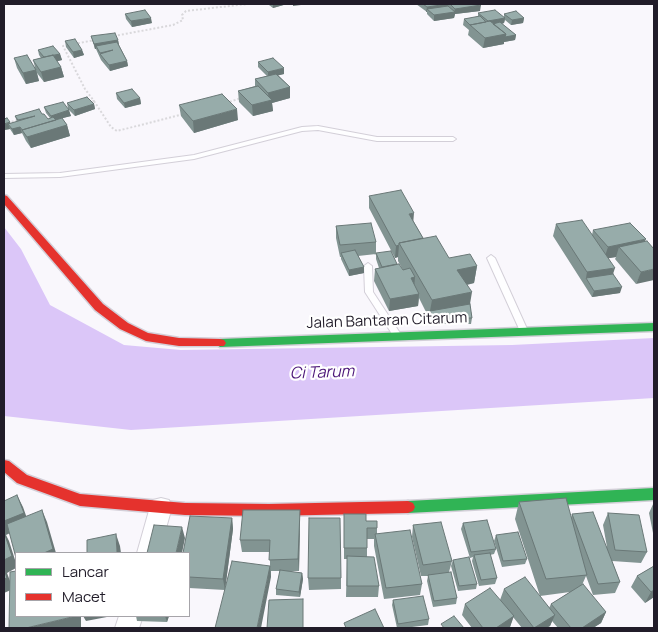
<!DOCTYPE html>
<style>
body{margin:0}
#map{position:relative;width:658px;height:632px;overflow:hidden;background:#f9f7fc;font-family:Manrope,sans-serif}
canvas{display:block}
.frame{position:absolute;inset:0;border:5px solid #211c29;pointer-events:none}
.legend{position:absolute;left:15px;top:552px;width:175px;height:65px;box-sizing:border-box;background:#fff;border:1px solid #a6a4a9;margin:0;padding:6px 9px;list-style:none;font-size:15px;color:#211c29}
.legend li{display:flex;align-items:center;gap:10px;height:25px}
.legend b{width:25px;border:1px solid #a6a4a9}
</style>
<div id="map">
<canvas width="658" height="632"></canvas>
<div class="frame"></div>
<ul class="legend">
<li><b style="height:6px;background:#30b455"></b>Lancar</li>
<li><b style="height:6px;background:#e5322d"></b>Macet</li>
</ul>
</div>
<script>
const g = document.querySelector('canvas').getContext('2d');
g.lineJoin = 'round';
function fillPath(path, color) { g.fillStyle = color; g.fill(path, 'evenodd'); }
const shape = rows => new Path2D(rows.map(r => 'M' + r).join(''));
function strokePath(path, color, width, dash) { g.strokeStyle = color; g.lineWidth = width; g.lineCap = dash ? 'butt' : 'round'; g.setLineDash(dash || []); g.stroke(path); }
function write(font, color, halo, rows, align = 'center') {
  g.font = font + ' Manrope,sans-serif'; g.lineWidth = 4.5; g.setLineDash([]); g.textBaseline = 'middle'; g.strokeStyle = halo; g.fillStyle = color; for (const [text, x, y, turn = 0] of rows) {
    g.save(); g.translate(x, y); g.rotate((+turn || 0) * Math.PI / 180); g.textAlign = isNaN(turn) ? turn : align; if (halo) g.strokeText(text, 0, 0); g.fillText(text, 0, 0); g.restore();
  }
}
fillPath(shape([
 [4,227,21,249,50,305,124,345,181,350,512,345,654,338,654,398,131,430,4,416]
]), '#dbc6f8');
const lane = shape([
 [318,126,377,137,453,137,456,139,453,141,377,141,318,130,302,131,194,159,60,177,4,178,4,174,60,173,194,155,302,127,318,126],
 [491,255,495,258,528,331,527,333,524,334,520,331,487,258,491,255],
 [368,263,372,266,373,292,400,333,401,335,400,337,394,337,365,292,364,266,368,263]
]);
const street = shape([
 [161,498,169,500,172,507,159,553,137,553,150,507,153,500,161,498],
 [119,616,143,616,139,628,115,628,119,616]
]);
const fast = shape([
 [654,323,654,331,220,347,214,343,220,339,654,323],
 [654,488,654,500,408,513,403,511,401,507,403,503,408,501,654,488]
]);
const jam = shape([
 [4,195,7,196,103,304,128,323,148,333,179,338,220,339,224,340,226,343,224,346,179,346,146,341,120,329,95,310,4,204,4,195],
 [4,460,9,461,27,475,80,494,185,503,269,504,408,501,413,503,415,507,413,511,408,513,269,516,185,515,80,506,17,483,4,472,4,460]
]);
strokePath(lane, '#d3cfd8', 2);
strokePath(street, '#d3cfd8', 2);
strokePath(fast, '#d3cfd8', 3);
strokePath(jam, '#d3cfd8', 3);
strokePath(shape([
 [114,36,173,25,183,20,182,15,186,11,247,4],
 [74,44,95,40],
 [68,45,63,46,85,89,94,101,88,102],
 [94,101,111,127,117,131,184,114],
 [226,103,241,98],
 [4,124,21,119]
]), '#d9d8db', 2, [2, 2]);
fillPath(lane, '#fefeff');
fillPath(street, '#fefeff');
fillPath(fast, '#30b455');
fillPath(jam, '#e5322d');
fillPath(shape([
 [269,4,287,4,273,8,269,5],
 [416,4,479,4,480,11,455,14,454,18,434,21,427,14,427,12],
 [478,13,504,17,504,14,524,18,523,23,511,25,505,20,504,23,502,24,516,35,515,40,504,42,504,44,483,48,468,35,469,30,463,25,464,19,478,17],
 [125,14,152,23,132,27,126,19],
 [91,36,118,40,119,45,127,61,128,66,110,71,101,60,96,49,95,49],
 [65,41,82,50,84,55,74,58,66,47],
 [38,50,60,54,62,60,57,61,61,67,64,77,44,82,37,73,39,81,26,84,17,68,14,58,35,67,33,60,41,58,39,55],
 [258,62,284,74,278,75,290,87,290,98,272,103,273,111,253,116,239,102,238,91,255,86,255,79,267,76,258,67],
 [116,93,140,98,141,104,125,108,117,99],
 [67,103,94,104,95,109,75,116,68,109,71,116,62,118,67,125,70,136,31,148,26,141,22,133,14,135,10,129,4,130,10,122,10,124,17,122,15,116,42,114,48,119,50,118,46,113,44,107,68,109],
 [179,105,238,120,194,133,181,116],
 [369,196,414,222,423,238,449,258,477,266,474,283,467,285,472,318,471,324,431,324,429,318,419,298,418,306,389,311,374,281,375,269,379,268,376,259,376,253,397,264,403,270,398,261,398,257,395,258,369,208],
 [556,224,592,235,593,230,645,242,654,249,636,284,615,259,616,257,608,258,620,293,592,297,553,236],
 [336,226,376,242,376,254,358,256,364,267,364,273,349,276,341,259,341,257,340,257,336,238],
 [519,502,571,518,572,514,607,547,603,525,608,513,647,552,641,563,612,561,620,582,615,593,593,595,586,576,582,585,606,612,601,623,593,628,558,628,552,621,550,626,546,628,522,628,513,617,510,627,508,628,472,628,462,615,465,604,500,600,504,589,540,596,515,519],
 [570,592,551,604,549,608,540,596],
 [654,502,654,538,649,513],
 [344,514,366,521,377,528,377,534,422,584,420,595,384,599,374,546,374,539,367,539,367,557,379,586,378,597,346,597,347,559,344,559],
 [232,518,233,529,225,589,270,566,270,552,242,552,240,540,300,521,299,571,287,571,302,573,303,579,300,597,276,595,276,589,280,571,271,571,271,577,225,590,189,588,189,553],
 [463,523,496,549,494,554,490,555,497,578,495,584,479,586,472,561,473,557,470,558,461,529],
 [413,525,452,561,449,572,457,598,456,604,433,607,427,581,428,576,421,576,412,537],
 [496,535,527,559,525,564,502,567,494,541],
 [453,560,477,584,476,589,458,591,451,566],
 [654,566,654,597,645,603,631,587,637,576],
 [308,578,341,578,341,589,309,590],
 [393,600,429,619,428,625,404,628,397,628,392,605],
 [136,616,169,616,167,622,137,621]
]), '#829492');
fillPath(shape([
 [273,4,287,4,273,8],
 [293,4,309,4,293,6],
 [448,4,447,9,427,9,427,12,426,12,427,7],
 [481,5,480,11,455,14,454,18,434,21,434,15,454,12,455,9],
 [151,18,152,23,132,27,131,21],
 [505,18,504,23,491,26,488,21],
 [524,18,523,23,511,25,512,20],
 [506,34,516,35,515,40,504,42,504,44,483,48,485,38],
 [118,40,119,45,96,46,96,49,95,49,94,44],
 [82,50,84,55,74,58,73,52],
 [60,54,62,60,46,64,45,58],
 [127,61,128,66,110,71,109,65],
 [61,67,64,77,44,82,41,72],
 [284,68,284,74,268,78,268,72],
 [36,70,39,81,26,84,23,73],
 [290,87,290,98,272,103,273,111,253,116,252,105,269,101,268,93],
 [140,98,141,104,125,108,124,103],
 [94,104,95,109,75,116,74,110],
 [237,109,238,120,194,133,193,121],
 [69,110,71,116,52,121,51,116],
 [10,122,12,128,8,124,10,129,4,130,4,124],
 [67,125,70,136,31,148,27,137],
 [20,127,22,133,14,135,12,129],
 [414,213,413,225,409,214],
 [646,239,641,251,619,247,616,257,604,259,608,247],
 [399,245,398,257,395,258,396,246],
 [477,266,474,283,454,287,457,270],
 [364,267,364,273,349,276,349,270],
 [615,268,611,280,586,278,587,272],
 [654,269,654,280,636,284,641,272],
 [415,277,414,289,411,278],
 [622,287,620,293,592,297,594,291],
 [472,292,469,310,430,311,432,300],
 [419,294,418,306,389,311,390,299],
 [17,495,23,507,29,524,6,535,9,541,16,563,16,568,7,573,13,589,4,593,4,521],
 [42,510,47,522,56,553,44,553],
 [300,510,300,521,299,571,298,559],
 [232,518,233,529,225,590,223,579],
 [182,527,185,538,182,553,176,553],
 [116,534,120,546,121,553,117,553],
 [270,566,271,577,261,628,257,628],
 [302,573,303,579,300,597,299,592],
 [654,590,654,597,645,603,651,592],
 [606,612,601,623,593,628,582,628],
 [555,615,550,626,546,628,534,628],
 [76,616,81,616,81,627,77,628,26,628],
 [83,616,112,616,86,621],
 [165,616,169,616,167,622],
 [514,616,510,627,508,628,496,628]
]), '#6a7877');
const building = shape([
 [423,4,448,4,427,7,423,4],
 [450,4,479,4,481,5,455,9,450,4],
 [448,6,455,12,434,15,427,9,448,6],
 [145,10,151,18,131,21,125,14,145,10],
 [495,10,505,18,488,21,478,13,495,10],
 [516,11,524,18,512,20,504,14,516,11],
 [480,16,486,22,470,25,464,19,480,16],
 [490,21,506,34,485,38,470,25,490,21],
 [500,22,516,35,505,37,506,34,493,24,500,22],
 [115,33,118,40,94,44,91,36,115,33],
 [75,39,82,50,73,52,65,41,75,39],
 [117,42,127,61,109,65,100,54,113,50,100,53,96,46,117,42],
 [53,46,60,54,44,57,38,50,53,46],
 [27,55,36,70,23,73,14,58,27,55],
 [53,55,61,67,41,72,33,60,53,55],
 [273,58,284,68,268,72,258,62,273,58],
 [276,74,290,87,268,93,255,79,276,74],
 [258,86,272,100,252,105,238,91,258,86],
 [132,89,140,98,124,103,116,93,132,89],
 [222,94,237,109,193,121,179,105,222,94],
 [87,97,94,104,74,110,67,103,87,97],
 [63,102,69,110,51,116,44,107,63,102],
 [39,109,42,114,44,114,48,119,53,117,56,120,22,130,23,131,20,127,12,129,8,124,35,116,18,120,15,116,39,109],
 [7,118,10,122,4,124,4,119,7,118],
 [62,118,67,125,27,137,22,130,62,118],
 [401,190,414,213,409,214,423,238,399,243,399,245,396,246,369,196,401,190],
 [582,220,615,268,587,272,556,224,582,220],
 [371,223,376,242,340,245,336,226,371,223],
 [630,223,646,239,608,247,593,230,630,223],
 [436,236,449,258,470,254,477,266,457,270,472,292,432,300,399,243,436,236],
 [647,241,654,249,654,269,641,272,619,247,647,241],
 [355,250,364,267,349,270,341,253,355,250],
 [391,251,397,264,382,267,376,253,391,251],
 [399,264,403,270,410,268,415,277,411,278,419,294,390,299,375,269,399,264],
 [613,274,622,287,594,291,586,278,613,274],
 [470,304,472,318,432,318,430,311,470,304],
 [17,495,24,513,4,521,4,501,17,495],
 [566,498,587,575,546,579,519,502,566,498],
 [42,510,53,549,44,553,16,553,16,558,7,524,42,510],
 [243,510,300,510,298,559,269,560,270,540,240,540,243,510],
 [593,512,620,582,598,584,572,514,593,512],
 [608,513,639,515,647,552,615,550,608,513],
 [344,514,366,514,366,521,377,521,377,528,367,528,367,548,344,548,344,514],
 [190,516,232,518,223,579,189,577,189,553,183,553,190,516],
 [309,518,340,518,341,578,308,578,309,518],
 [487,520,496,549,471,552,463,523,487,520],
 [441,522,452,561,423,565,413,525,441,522],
 [154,525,182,527,176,553,147,553,154,525],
 [410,530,422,584,386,588,375,534,410,530],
 [4,532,12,556,4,560,4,532],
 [518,532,527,559,503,561,496,535,518,532],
 [116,534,117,553,87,553,87,540,116,534],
 [490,553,497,578,481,580,474,555,490,553],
 [347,556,374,557,379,586,347,586,347,556],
 [469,557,477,584,459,586,453,560,469,557],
 [232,561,270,566,257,628,215,628,232,561],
 [654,566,654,590,651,592,637,576,654,566],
 [4,569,7,578,4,579,4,569],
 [280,570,302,573,299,592,276,589,280,570],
 [16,571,16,616,76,616,26,628,9,628,10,572,16,571],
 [451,572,457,598,434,601,428,575,451,572],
 [525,577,555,615,534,628,504,589,525,577],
 [583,584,606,612,582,628,571,628,551,604,583,584],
 [490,588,514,616,496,628,483,628,465,604,490,588],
 [423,596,429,619,398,624,393,600,423,596],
 [303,599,303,628,267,628,269,600,303,599],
 [375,609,384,628,346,628,344,623,375,609],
 [454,616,464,628,444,628,441,624,454,616]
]);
fillPath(building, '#97acaa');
strokePath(building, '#6a7877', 1);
write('15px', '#211c29', '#fff', [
 ["Jalan Bantaran Citarum",387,321,-2]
]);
write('italic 16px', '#4b1578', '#fff', [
 ["Ci Tarum",322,373,-2]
]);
</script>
